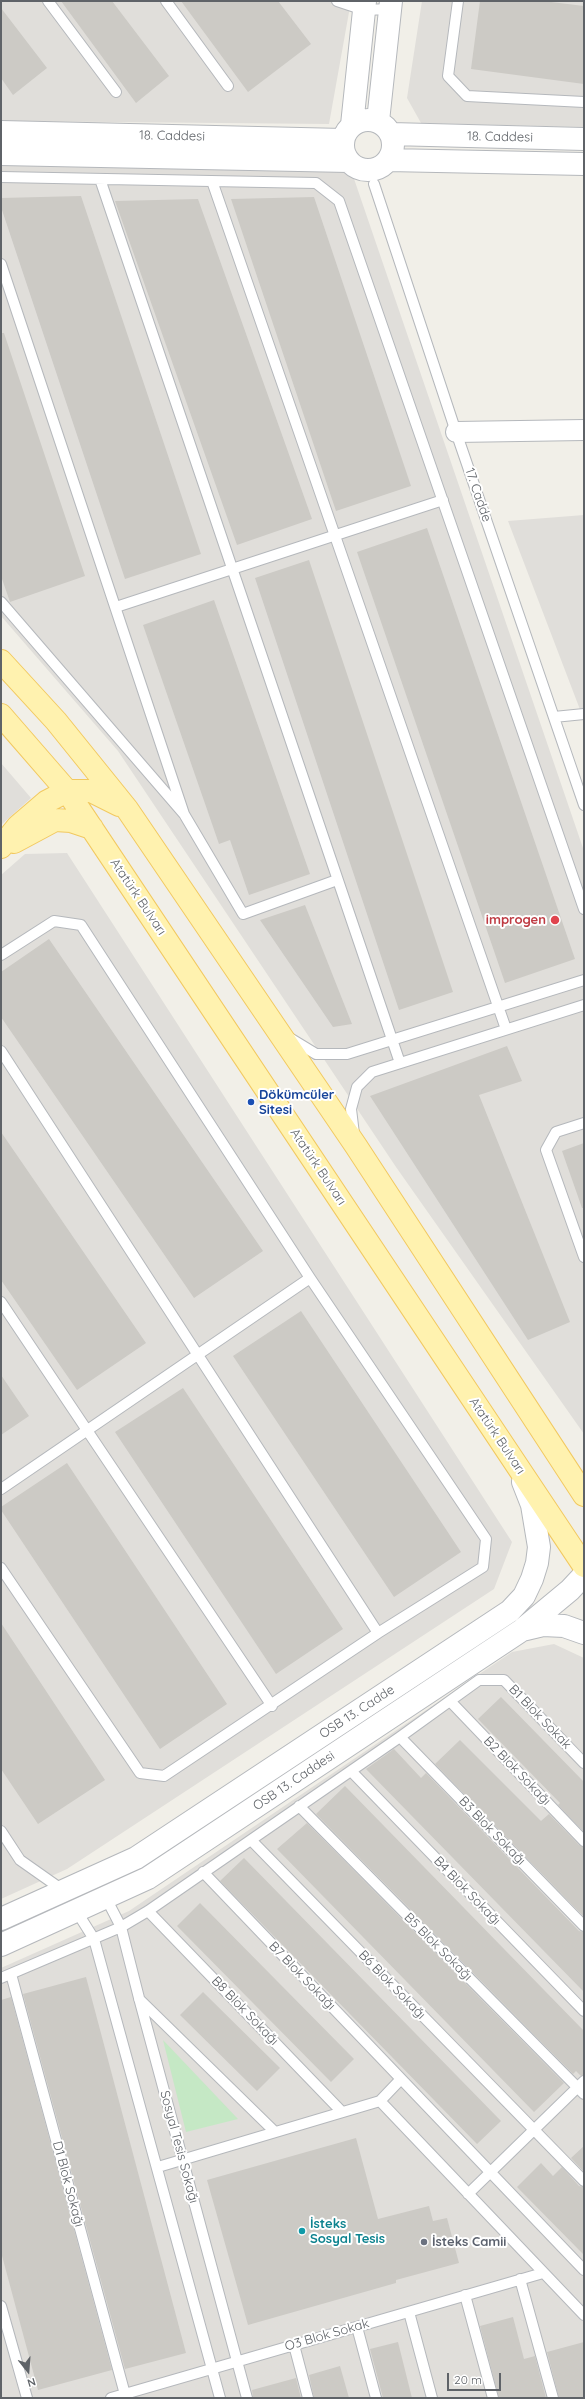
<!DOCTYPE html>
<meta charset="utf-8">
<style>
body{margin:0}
#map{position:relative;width:585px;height:2399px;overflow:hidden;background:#f1efe8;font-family:Quicksand,sans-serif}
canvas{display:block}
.frame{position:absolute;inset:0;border:2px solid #5f6368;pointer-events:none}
.north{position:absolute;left:8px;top:2351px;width:40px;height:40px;-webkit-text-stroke:3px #fff;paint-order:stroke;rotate:163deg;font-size:11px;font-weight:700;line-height:16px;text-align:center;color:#5f6368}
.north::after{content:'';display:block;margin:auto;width:14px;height:18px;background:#5f6368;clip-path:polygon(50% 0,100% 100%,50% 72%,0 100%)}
.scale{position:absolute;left:447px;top:2373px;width:54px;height:18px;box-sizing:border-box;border:2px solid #5f6368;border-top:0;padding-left:5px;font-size:12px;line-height:14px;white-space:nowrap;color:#5f6368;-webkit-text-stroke:3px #fff;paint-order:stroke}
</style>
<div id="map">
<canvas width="585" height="2399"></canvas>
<div class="frame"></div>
<div class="north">N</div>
<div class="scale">20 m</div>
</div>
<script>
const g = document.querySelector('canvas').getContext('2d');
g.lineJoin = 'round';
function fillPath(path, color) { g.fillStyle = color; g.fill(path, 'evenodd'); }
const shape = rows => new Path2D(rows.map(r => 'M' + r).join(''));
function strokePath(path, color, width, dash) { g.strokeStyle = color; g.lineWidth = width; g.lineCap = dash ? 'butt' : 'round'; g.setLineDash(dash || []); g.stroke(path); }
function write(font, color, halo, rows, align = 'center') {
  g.font = font + ' Quicksand,sans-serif'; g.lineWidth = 4; g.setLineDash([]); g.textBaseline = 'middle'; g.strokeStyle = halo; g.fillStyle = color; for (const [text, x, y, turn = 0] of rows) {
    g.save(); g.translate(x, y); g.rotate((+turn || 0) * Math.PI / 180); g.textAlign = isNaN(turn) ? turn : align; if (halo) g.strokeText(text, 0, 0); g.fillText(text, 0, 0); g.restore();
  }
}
fillPath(shape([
 [1,1,351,1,329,124,1,121],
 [422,1,584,1,584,127,421,123,407,98],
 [1,165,351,170,584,851,584,1434,396,1167,118,751,1,616],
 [584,515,584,720,508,521],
 [1,763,31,798,1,825],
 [67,853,512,1542,494,1589,67,1869,1,1899,1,875,25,854],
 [554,1644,584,1658,584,2398,1,2398,1,1968,129,1911,512,1652]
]), '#e0deda');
fillPath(shape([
 [163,2040,238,2119,186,2132]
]), '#c5e8c5');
fillPath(shape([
 [61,1,112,1,169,76,136,103],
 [181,1,278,1,311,44,248,92],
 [480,1,543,1,584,6,584,84,471,69],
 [1,8,47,68,13,95,1,78],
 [81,196,201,554,125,579,1,207,1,198],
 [314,197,411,486,336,511,231,199],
 [198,199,312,519,237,545,115,201],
 [1,333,4,333,85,576,10,602,1,576],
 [427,528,575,959,505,983,357,552],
 [309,560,453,992,399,1010,255,578],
 [214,600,310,874,249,895,230,840,219,844,143,625],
 [305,905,352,1024,333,1027,260,920],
 [49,939,263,1251,194,1298,1,1017,1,972],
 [507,1046,522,1081,479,1095,570,1322,528,1340,370,1096],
 [1,1132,146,1343,77,1390,1,1280],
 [584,1143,584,1208,582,1208,562,1151],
 [301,1311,461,1552,394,1597,233,1356],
 [1,1375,29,1416,1,1435],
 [183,1388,343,1629,276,1674,115,1432],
 [67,1463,227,1704,160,1749,1,1510,1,1507],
 [1,1623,105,1780,38,1824,1,1769],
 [501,1697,584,1782,584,1832,558,1805,560,1803,478,1719],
 [460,1740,541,1821,549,1814,579,1845,584,1847,584,1917,435,1764],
 [394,1749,421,1778,426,1773,579,1931,584,1932,584,1992,366,1769],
 [345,1786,584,2031,584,2075,581,2076,576,2071,573,2074,316,1814],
 [307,1823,564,2083,534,2112,277,1849],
 [244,1858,501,2121,477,2144,220,1881],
 [200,1903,354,2059,331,2082,177,1926],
 [86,1977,186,2353,125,2369,23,1994],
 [203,1992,280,2068,257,2091,180,2015],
 [11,1997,112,2370,38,2390,1,2252,1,2000],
 [356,2138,378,2219,429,2206,433,2221,447,2218,459,2263,396,2280,396,2283,248,2325,207,2180],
 [584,2146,584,2172,571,2158],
 [541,2163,553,2176,562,2167,579,2186,584,2187,584,2255,517,2187],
 [513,2317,524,2359,535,2356,546,2398,499,2398,480,2326],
 [398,2342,412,2398,383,2398,370,2349],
 [584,2342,584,2398,559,2398,547,2352],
 [340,2366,349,2398,314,2398,309,2375],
 [296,2378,301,2398,253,2398,252,2390]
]), '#cccac5');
const service = shape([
 [48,1,116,92],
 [166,1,228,86],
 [337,1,364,10,390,9],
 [458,1,448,76,467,96,584,102],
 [1,177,316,183,339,201,584,909],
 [100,179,400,1063],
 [212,181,506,1029],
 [374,184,456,432,584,805],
 [1,264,184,814],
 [1,602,184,814,243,914,337,880],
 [116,607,443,500],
 [554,717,584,714],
 [1,955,54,921,81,925,310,1278,486,1539,483,1567,378,1633,164,1776,140,1773,1,1568],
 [288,1037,316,1054,347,1054,584,980],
 [1,1051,378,1633],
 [584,1123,556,1132,546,1150,584,1257],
 [354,1134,351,1109,357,1087,372,1072,584,1005],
 [1,1302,272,1706],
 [1,1489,310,1278],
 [450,1701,584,1841],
 [400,1737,584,1926],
 [351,1771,584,2011],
 [299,1806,584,2094],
 [1,1831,20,1860,64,1891],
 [251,1840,584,2181],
 [203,1872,584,2270],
 [106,1898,121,1927,139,1998,247,2398],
 [148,1911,342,2112],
 [77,1912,94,1939,220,2398],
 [11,1974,126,2398],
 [1,1978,121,1927,148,1911,400,1737,479,1680,504,1680,584,1763],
 [139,1999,275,2132],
 [380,2101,584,2315],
 [158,2167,380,2101,401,2079],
 [468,2194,584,2081],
 [520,2279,553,2398],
 [465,2295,493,2398],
 [1,2306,27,2398],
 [409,2312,432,2398],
 [357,2327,376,2398],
 [294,2345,308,2398],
 [111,2398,543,2273]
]);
const minor = shape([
 [456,432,584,430]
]);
const tertiary = shape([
 '343 145a25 25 0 1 1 50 0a25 25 0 1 1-50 0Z',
 [378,121,391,1],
 [352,125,365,1],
 [1,132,343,140],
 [391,134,584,139],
 [1,154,349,161],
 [388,160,584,164],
 [523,1629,570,1590,584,1575],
 [1,1919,136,1858,510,1611,524,1596,532,1579,537,1563,539,1547,532,1505,523,1482],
 [1,1945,148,1878,522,1630,543,1625,564,1626,584,1633]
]);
const primary = shape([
 [1,661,56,721,127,809,356,1146,584,1495],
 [1,715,67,791,584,1566],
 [14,842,55,820,71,821,92,828],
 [1,847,18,826,46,802,67,791,91,791,119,805]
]);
strokePath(service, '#b5b8bc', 12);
strokePath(minor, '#b5b8bc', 22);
strokePath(tertiary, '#b5b8bc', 24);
strokePath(primary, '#f2c960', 24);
strokePath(service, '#fff', 10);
strokePath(minor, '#fff', 20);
strokePath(tertiary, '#fff', 22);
strokePath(primary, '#fff2af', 22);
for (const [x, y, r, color] of [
 [555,920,5,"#e0444e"],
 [251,1102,4,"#1a4fb4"],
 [302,2231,4,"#0f9aa8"],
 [424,2242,4,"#6b7280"]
]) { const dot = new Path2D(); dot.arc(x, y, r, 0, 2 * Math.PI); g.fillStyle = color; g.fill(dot); strokePath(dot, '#fff', 1.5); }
write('13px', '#5f6368', '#fff', [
 ["18. Caddesi",172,136,1],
 ["18. Caddesi",500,137,1],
 ["17. Cadde",478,495,71],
 ["Atatürk Bulvarı",138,897,56],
 ["Atatürk Bulvarı",318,1167,56],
 ["Atatürk Bulvarı",497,1436,56],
 ["OSB 13. Cadde",357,1712,-33],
 ["B1 Blok Sokak",540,1717,46],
 ["B2 Blok Sokağı",517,1771,46],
 ["OSB 13. Caddesi",294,1781,-34],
 ["B3 Blok Sokağı",492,1831,46],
 ["B4 Blok Sokağı",467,1891,46],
 ["B5 Blok Sokağı",438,1947,45],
 ["B7 Blok Sokağı",302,1976,46],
 ["B6 Blok Sokağı",392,1985,46],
 ["B8 Blok Sokağı",245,2011,46],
 ["Sosyal Tesis Sokağı",179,2147,75],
 ["D1 Blok Sokağı",68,2184,75],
 ["O3 Blok Sokak",327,2335,-16]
]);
write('bold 13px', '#be3a42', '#fff', [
 ["improgen",546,920]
], 'right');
write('bold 13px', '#164399', '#fff', [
 ["Dökümcüler",259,1095],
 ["Sitesi",259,1110]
], 'left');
write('bold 13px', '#0d838f', '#fff', [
 ["İsteks",310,2224],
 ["Sosyal Tesis",310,2239]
], 'left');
write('bold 13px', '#5b616d', '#fff', [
 ["İsteks Camii",432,2242]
], 'left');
</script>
